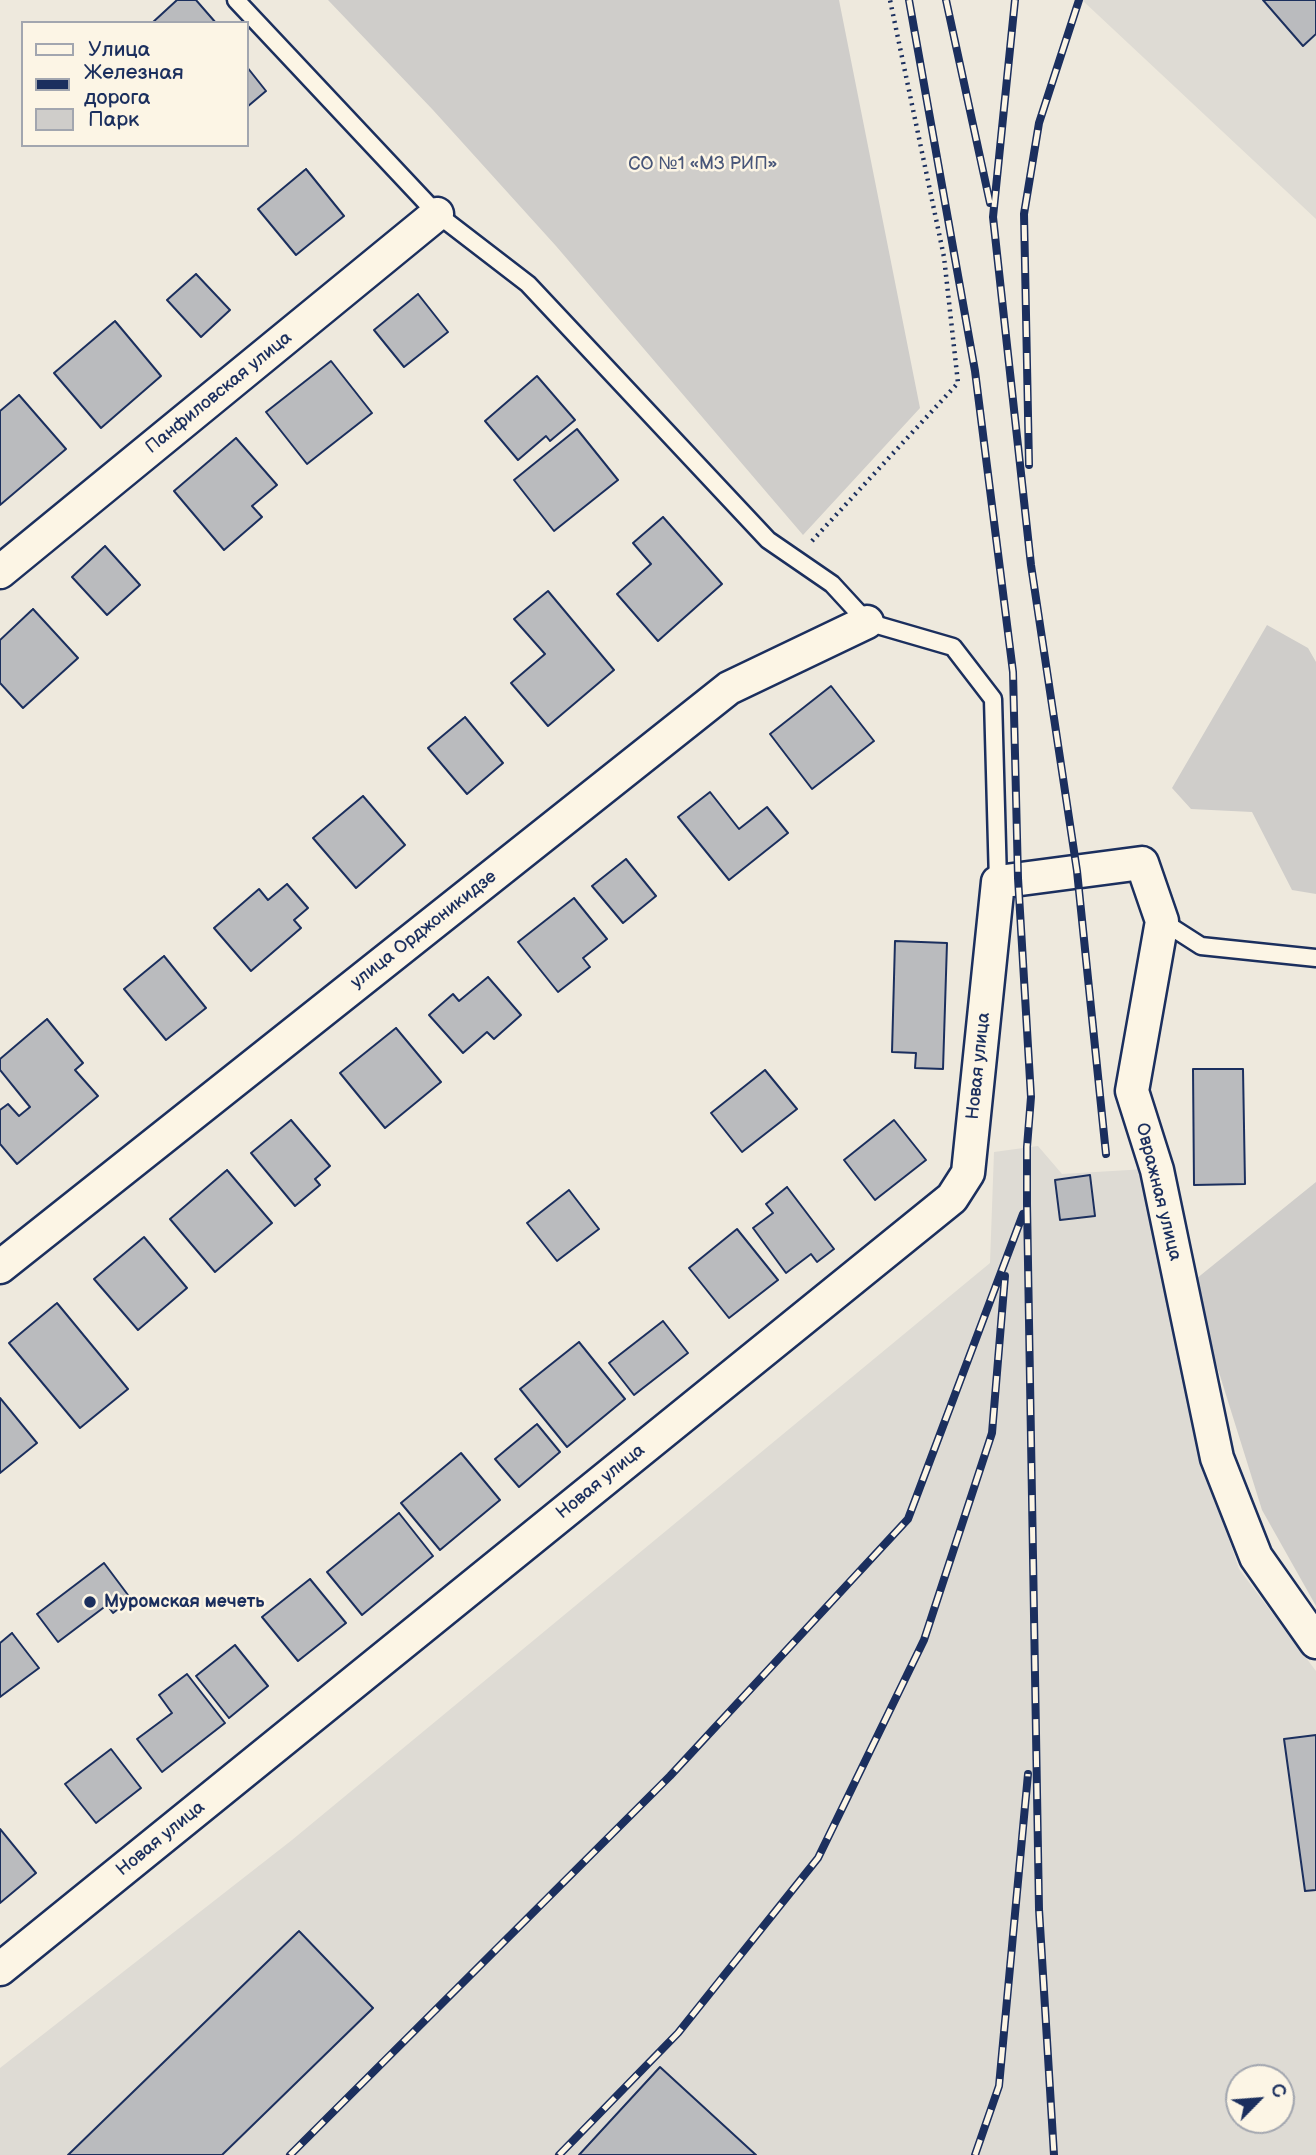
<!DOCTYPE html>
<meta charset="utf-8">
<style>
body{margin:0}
#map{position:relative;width:1316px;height:2155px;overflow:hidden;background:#eee9dd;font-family:"Balsamiq Sans",sans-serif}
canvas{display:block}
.legend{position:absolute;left:21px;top:21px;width:228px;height:126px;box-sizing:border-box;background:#fcf5e5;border:2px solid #a2a6af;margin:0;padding:9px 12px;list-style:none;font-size:21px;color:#1b2f5e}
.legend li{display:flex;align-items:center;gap:14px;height:35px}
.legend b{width:35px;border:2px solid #a2a6af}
.north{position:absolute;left:1225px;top:2064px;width:70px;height:70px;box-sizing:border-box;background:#fcf5e5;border:2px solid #a2a6af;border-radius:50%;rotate:65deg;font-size:19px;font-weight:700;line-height:28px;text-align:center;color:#1b2f5e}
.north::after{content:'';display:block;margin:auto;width:24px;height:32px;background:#1b2f5e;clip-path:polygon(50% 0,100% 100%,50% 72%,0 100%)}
</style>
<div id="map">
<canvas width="1316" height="2155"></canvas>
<ul class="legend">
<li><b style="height:9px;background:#fcf5e5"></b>Улица</li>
<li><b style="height:9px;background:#1b2f5e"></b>Железная дорога</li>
<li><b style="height:19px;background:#cfcdca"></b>Парк</li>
</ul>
<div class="north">С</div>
</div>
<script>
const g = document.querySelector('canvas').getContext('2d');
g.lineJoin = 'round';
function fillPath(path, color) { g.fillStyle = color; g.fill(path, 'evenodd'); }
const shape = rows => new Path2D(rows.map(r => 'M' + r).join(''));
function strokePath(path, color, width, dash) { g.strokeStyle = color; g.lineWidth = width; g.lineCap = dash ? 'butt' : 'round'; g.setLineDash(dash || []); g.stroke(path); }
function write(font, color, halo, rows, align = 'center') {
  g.font = font + ' "Balsamiq Sans",sans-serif'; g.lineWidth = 5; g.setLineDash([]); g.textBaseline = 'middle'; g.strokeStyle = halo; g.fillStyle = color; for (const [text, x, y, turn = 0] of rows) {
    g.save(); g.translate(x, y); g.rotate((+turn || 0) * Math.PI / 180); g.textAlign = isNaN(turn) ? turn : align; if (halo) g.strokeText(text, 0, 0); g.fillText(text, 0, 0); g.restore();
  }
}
fillPath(shape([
 [1082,0,1316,0,1316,219],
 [1038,1146,1062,1174,1146,1169,1199,1450,1239,1569,1316,1671,1316,2155,0,2155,0,2068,292,1840,990,1263,994,1152],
 [1239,2078,1281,2078,1281,2120,1239,2120]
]), '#dedbd4');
fillPath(shape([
 [328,0,839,0,920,408,803,535,556,246,433,110],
 [1267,625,1308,648,1316,662,1316,894,1292,890,1252,812,1191,809,1172,788],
 [1316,1182,1316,1606,1262,1510,1191,1283]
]), '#cfcdca');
const building = shape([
 [177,0,196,0,216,23,152,23,177,0],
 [1263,0,1316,0,1316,34,1303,46,1263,0],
 [247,67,266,91,247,107,247,67],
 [306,169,344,216,296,255,258,209,306,169],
 [196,274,230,310,201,337,167,300,196,274],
 [418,294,448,332,404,367,374,330,418,294],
 [115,321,161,376,101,428,54,373,115,321],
 [331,361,372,413,307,464,266,412,331,361],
 [537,376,575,420,550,441,546,436,518,460,485,421,537,376],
 [19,395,66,449,0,505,0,411,19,395],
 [577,429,618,480,554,531,514,480,577,429],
 [236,438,277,485,252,506,262,517,224,550,174,491,236,438],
 [663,517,722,584,658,641,617,594,651,564,633,543,663,517],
 [105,546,140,585,107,615,72,577,105,546],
 [548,591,614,670,548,726,511,683,545,654,514,619,548,591],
 [33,609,78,658,23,708,0,683,0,640,33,609],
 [831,686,874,741,812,789,770,734,831,686],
 [465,717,503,763,467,794,428,748,465,717],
 [710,792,739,829,767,807,788,833,729,880,678,817,710,792],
 [363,796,405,845,356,888,313,838,363,796],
 [626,859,656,896,623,923,592,886,626,859],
 [287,884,308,908,294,920,301,928,251,971,214,928,259,889,268,900,287,884],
 [574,898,607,939,583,958,590,967,558,992,518,942,574,898],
 [895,941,947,943,943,1069,915,1068,916,1053,892,1052,895,941],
 [164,956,206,1008,166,1040,124,989,164,956],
 [488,977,521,1015,494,1039,487,1032,463,1053,429,1015,453,994,459,1001,488,977],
 [47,1019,83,1063,75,1070,98,1096,17,1164,0,1144,0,1110,8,1104,19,1116,30,1107,0,1070,0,1059,47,1019],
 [396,1028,441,1082,385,1128,340,1073,396,1028],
 [1193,1069,1243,1069,1245,1184,1194,1185,1193,1069],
 [765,1070,797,1109,742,1152,711,1113,765,1070],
 [291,1120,330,1166,315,1179,320,1185,295,1206,251,1153,291,1120],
 [894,1120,926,1160,875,1200,844,1160,894,1120],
 [227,1170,272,1223,215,1272,170,1219,227,1170],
 [1090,1175,1095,1216,1060,1220,1055,1180,1090,1175],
 [787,1187,834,1249,817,1262,811,1254,786,1273,753,1228,773,1213,766,1204,787,1187],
 [569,1190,599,1229,557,1261,527,1223,569,1190],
 [737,1229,778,1280,729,1318,689,1268,737,1229],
 [144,1237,187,1288,138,1330,94,1279,144,1237],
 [57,1303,128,1389,80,1428,9,1343,57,1303],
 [663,1321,688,1353,634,1395,609,1363,663,1321],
 [579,1342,625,1399,567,1447,520,1389,579,1342],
 [0,1398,37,1443,0,1473,0,1398],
 [537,1424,560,1452,519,1487,495,1459,537,1424],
 [461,1453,500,1500,440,1550,401,1503,461,1453],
 [399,1513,433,1556,362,1615,327,1572,399,1513],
 [104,1563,131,1599,113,1613,107,1605,58,1642,37,1614,104,1563],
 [310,1579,346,1623,298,1661,262,1617,310,1579],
 [12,1633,39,1668,0,1697,0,1643,12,1633],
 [235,1645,268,1686,229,1718,196,1676,235,1645],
 [187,1674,225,1723,162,1772,137,1739,172,1713,159,1695,187,1674],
 [1316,1735,1316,1890,1305,1891,1284,1739,1316,1735],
 [111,1749,141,1788,96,1823,65,1784,111,1749],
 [0,1829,36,1873,0,1903,0,1829],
 [299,1931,373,2008,222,2155,68,2155,299,1931],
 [660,2067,756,2155,579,2155,660,2067]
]);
fillPath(building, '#babbbe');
strokePath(building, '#1b2f5e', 2);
const service = shape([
 [236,0,437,214,528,284,768,540,832,584,867,622,953,647,993,699,998,882],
 [1162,921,1201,946,1316,958]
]);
const minor = shape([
 [0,572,437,214],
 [0,1267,729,688,867,622],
 [0,1969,952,1198,968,1173,998,882,1142,863,1162,921,1132,1091,1157,1170,1217,1458,1256,1557,1316,1642]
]);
strokePath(service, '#1b2f5e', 21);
strokePath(minor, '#1b2f5e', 37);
strokePath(shape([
 [812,541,958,383,944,257,890,0]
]), '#1b2f5e', 4.5, [2, 5]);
strokePath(service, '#fcf5e5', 16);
strokePath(minor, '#fcf5e5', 32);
const rail = shape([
 [909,0,975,371,1013,672,1018,878,1031,1097,1027,1147,1027,1204,1039,1909,1054,2155],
 [946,0,990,203],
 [1015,0,993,217,1031,565,1077,871,1106,1154],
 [1029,465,1024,214,1039,123,1079,0],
 [290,2155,670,1776,908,1519,1023,1214],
 [559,2155,678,2033,818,1858,924,1640,992,1433,1005,1276],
 [975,2155,999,2086,1028,1774]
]);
strokePath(rail, '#1b2f5e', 8);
strokePath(rail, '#fcf5e5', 5, [16]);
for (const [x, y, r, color] of [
 [90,1602,7,"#1b2f5e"]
]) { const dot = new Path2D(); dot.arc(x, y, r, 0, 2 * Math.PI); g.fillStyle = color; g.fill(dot); strokePath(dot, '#fcf5e5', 2.5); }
write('18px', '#485679', '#fcf5e5', [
 ["СО №1 «МЗ РИП»",703,164]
]);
write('18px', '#1b2f5e', '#fcf5e5', [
 ["Панфиловская улица",219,393,-39],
 ["улица Орджоникидзе",424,930,-38],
 ["Новая улица",979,1066,-84],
 ["Овражная улица",1158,1192,76],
 ["Новая улица",601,1482,-39],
 ["Новая улица",161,1839,-39]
]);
write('bold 18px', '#1b2f5e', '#fcf5e5', [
 ["Муромская мечеть",104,1602]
], 'left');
</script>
